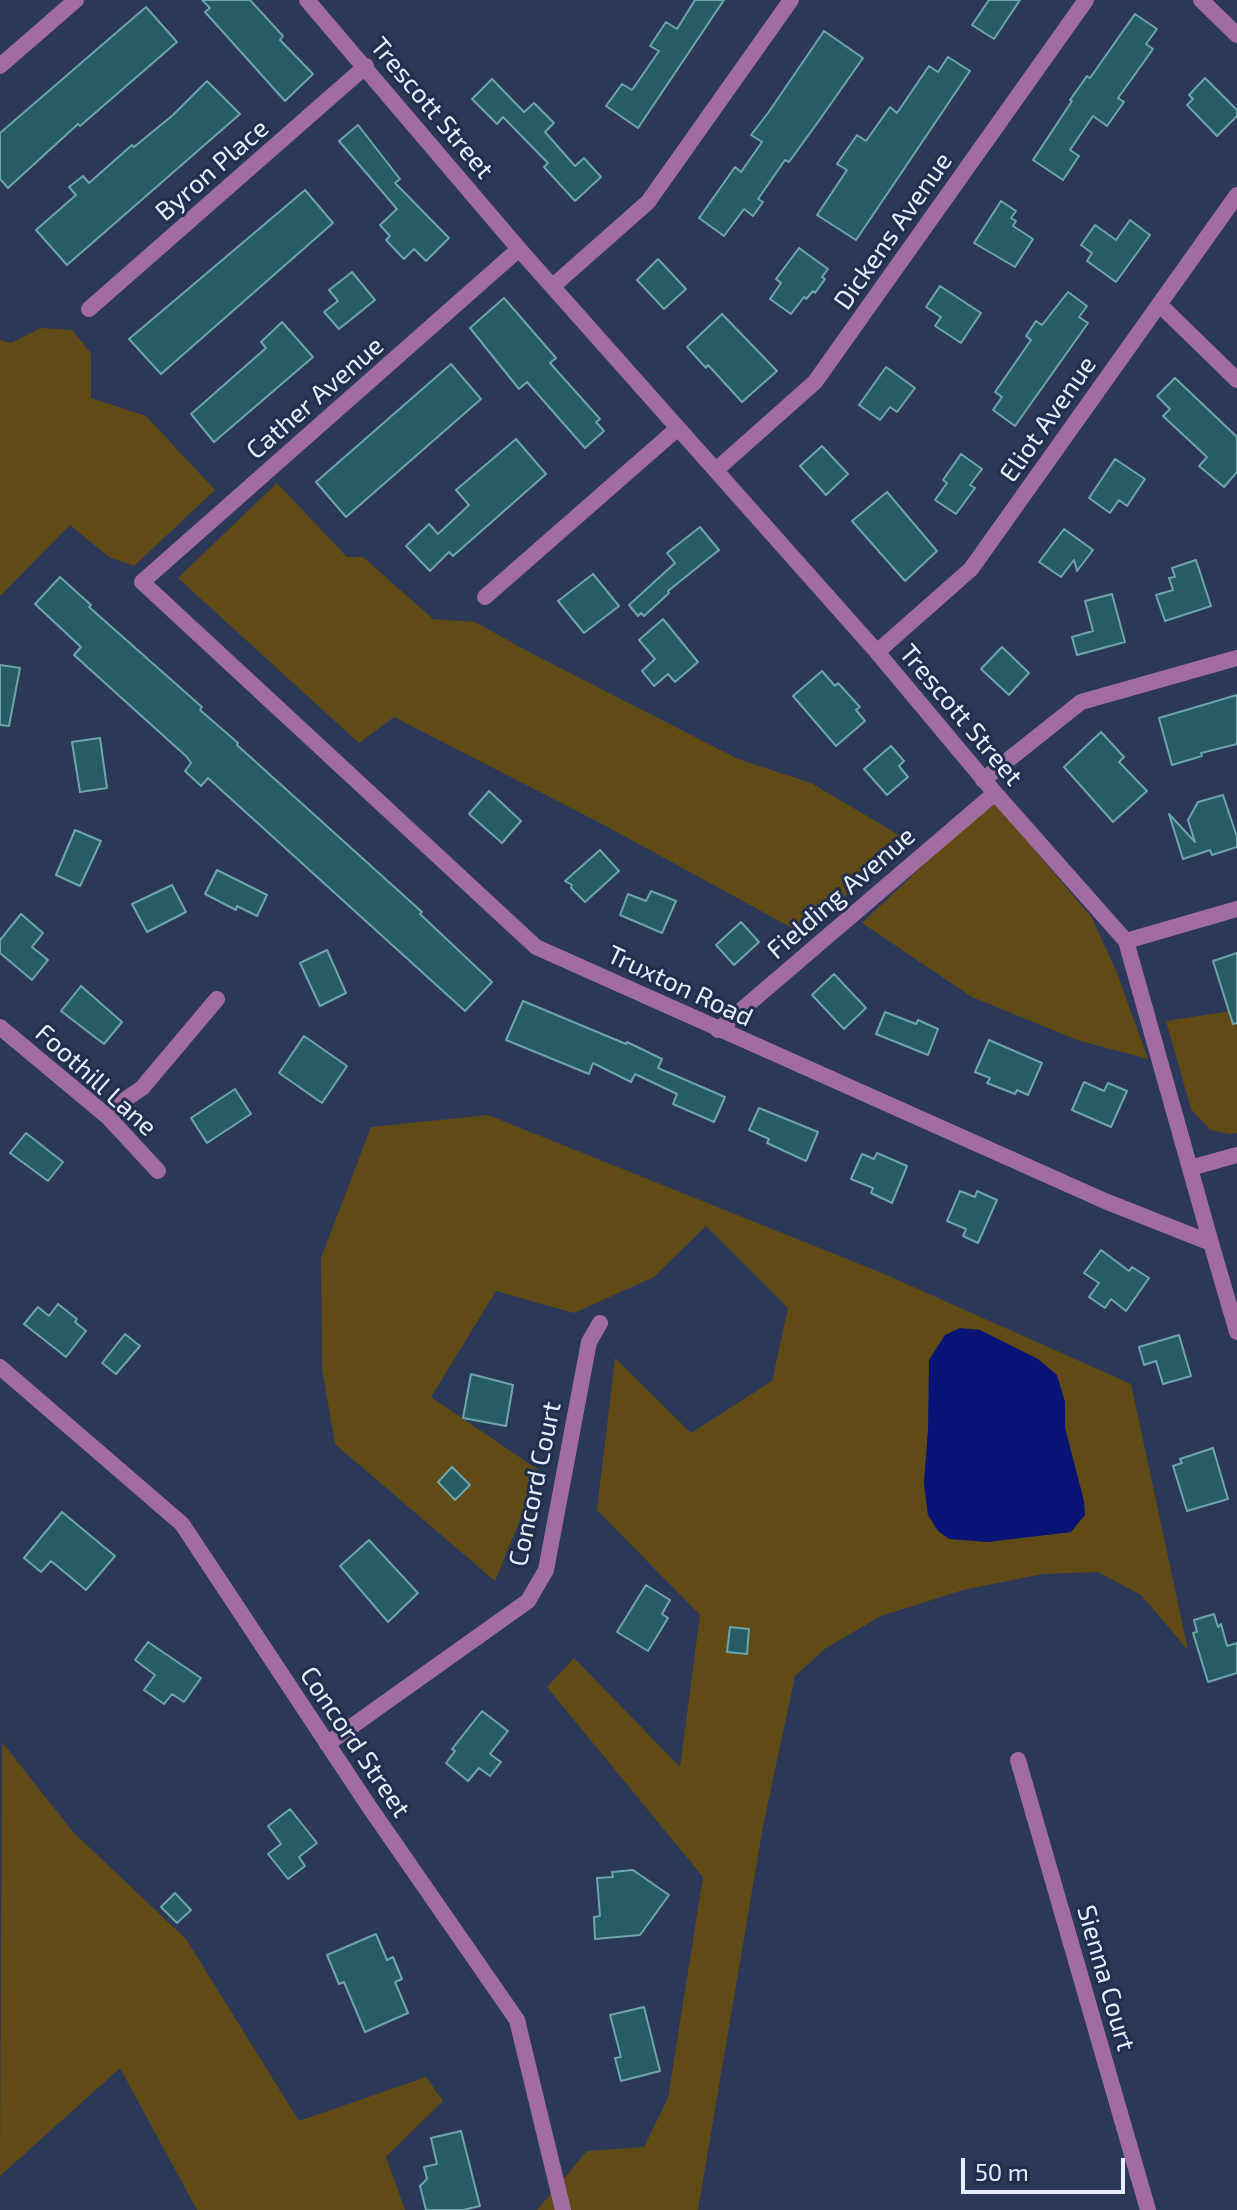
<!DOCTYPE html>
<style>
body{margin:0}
#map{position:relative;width:1237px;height:2210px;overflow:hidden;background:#2b3858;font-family:"Exo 2",sans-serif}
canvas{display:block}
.scale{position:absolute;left:961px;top:2158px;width:164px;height:36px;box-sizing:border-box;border:4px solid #e6eefe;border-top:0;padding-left:10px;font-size:24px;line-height:28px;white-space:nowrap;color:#e6eefe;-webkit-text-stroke:6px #222e4d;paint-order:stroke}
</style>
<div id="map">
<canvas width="1237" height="2210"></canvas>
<div class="scale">50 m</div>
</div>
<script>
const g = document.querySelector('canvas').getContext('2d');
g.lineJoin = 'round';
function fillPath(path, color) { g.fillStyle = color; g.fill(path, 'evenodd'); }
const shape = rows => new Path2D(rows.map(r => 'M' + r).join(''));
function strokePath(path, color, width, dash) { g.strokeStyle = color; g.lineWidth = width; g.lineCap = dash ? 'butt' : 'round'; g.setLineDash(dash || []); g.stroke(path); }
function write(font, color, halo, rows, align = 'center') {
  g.font = font + ' "Exo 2",sans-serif'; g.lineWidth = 6; g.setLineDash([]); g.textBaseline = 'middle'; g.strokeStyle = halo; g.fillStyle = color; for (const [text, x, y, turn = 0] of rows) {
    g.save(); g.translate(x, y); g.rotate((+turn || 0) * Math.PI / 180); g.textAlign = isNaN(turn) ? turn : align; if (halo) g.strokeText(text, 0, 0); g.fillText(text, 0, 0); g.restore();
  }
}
fillPath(shape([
 [41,328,72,330,91,353,91,398,146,416,215,490,134,566,109,557,70,525,0,596,0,340,11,343],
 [277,483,347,557,363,557,433,619,475,622,529,652,738,759,811,783,909,841,801,933,606,826,394,717,359,743,178,578],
 [990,802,996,804,1092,918,1117,973,1148,1059,1077,1040,972,997,862,923],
 [1237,1010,1237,1133,1230,1134,1210,1130,1191,1109,1166,1021],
 [488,1115,882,1273,1131,1384,1188,1650,1141,1595,1098,1572,1043,1574,963,1590,881,1616,826,1648,795,1676,763,1826,698,2210,537,2210,587,2151,644,2147,668,2098,703,1877,547,1687,574,1658,680,1767,700,1615,597,1510,615,1358,691,1433,772,1381,788,1308,706,1226,654,1277,574,1313,496,1291,431,1397,540,1471,495,1581,335,1444,322,1369,321,1258,371,1127],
 [1065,1402,1065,1428,1075,1473,1071,1532,987,1542,928,1515,924,1483,928,1431],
 [2,1742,73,1832,186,1939,299,2121,426,2077,443,2101,386,2157,405,2210,197,2210,120,2068,0,2176]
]), '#604b16');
fillPath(shape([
 [960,1328,980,1330,1038,1359,1057,1375,1065,1402,1065,1428,1084,1501,1085,1515,1071,1532,987,1542,949,1539,938,1531,928,1515,924,1483,928,1431,929,1360,945,1335]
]), '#071375');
const building = shape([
 [202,0,250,0,283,36,280,40,313,74,285,101,205,12,210,8,202,0],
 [695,0,724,0,638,128,606,106,622,84,632,90,659,51,650,46,666,22,677,29,695,0],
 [989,0,1020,0,994,39,972,25,989,0],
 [146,7,177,42,80,126,78,124,8,188,0,179,0,133,146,7],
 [1135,14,1157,29,1146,44,1153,49,1118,98,1124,102,1107,126,1093,116,1070,150,1079,156,1063,180,1033,160,1072,101,1070,100,1087,76,1090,78,1135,14],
 [824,31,863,58,818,122,789,162,785,160,758,199,763,202,753,216,744,209,724,236,699,218,735,167,741,172,762,142,751,135,768,113,824,31],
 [948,57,970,71,856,240,817,215,847,170,837,164,857,135,866,141,890,107,897,113,929,66,938,72,948,57],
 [1205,78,1237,110,1237,116,1217,136,1187,105,1193,99,1189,95,1205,78],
 [492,79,524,112,534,103,554,123,545,132,575,166,584,158,601,177,575,201,544,167,548,163,503,117,497,124,472,99,492,79],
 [207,81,240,114,67,265,36,230,76,195,69,187,83,176,89,183,132,145,134,147,173,115,207,81],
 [358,125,400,179,395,183,449,238,426,261,414,249,404,259,386,240,390,236,380,225,397,209,339,141,358,125],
 [305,190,333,223,161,374,129,339,305,190],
 [1001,201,1016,211,1011,218,1016,221,1013,226,1033,239,1015,267,974,243,1001,201],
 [1130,220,1150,235,1116,282,1087,261,1092,253,1081,245,1095,225,1116,240,1130,220],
 [799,248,828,269,822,277,825,279,815,293,813,291,806,299,804,297,791,314,770,299,781,283,776,279,799,248],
 [658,259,686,289,664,309,637,280,658,259],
 [352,272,375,300,339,329,324,312,338,301,329,290,352,272],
 [940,286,981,313,961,343,935,326,941,317,926,307,940,286],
 [1068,292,1087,306,1079,317,1088,323,1015,426,993,410,1002,397,995,392,1031,340,1026,336,1036,321,1042,325,1068,292],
 [504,298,556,358,550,363,600,419,596,422,604,431,585,448,527,382,519,389,470,328,504,298],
 [722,314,777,371,742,402,708,365,706,368,687,347,722,314],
 [282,322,313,357,214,442,191,414,266,348,261,342,282,322],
 [451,364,481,399,346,517,316,482,451,364],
 [886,367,915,388,897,412,890,407,880,420,859,405,886,367],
 [1175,378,1237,437,1237,472,1224,487,1199,466,1207,457,1163,416,1170,409,1157,396,1175,378],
 [516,439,546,474,453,556,449,552,430,571,406,546,429,524,438,534,469,505,456,490,516,439],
 [822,446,848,474,826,495,800,466,822,446],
 [961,454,982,469,970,485,975,488,956,514,935,500,947,483,943,480,961,454],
 [1115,459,1145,479,1127,506,1119,500,1110,513,1089,498,1115,459],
 [887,492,937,551,905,581,852,521,887,492],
 [700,527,719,550,668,591,669,593,644,616,641,613,638,616,629,605,675,563,667,553,700,527],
 [1064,529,1093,550,1077,571,1074,560,1061,577,1039,562,1064,529],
 [1196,560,1211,606,1165,621,1156,595,1173,590,1169,578,1175,577,1172,568,1196,560],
 [593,574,619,606,584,633,558,601,593,574],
 [60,577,91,605,89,607,202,707,200,710,238,743,237,745,422,912,420,914,492,982,465,1011,208,778,201,786,185,771,191,763,187,757,74,655,81,647,35,604,60,577],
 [1112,594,1125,642,1077,655,1072,637,1093,631,1085,601,1112,594],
 [663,619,698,662,675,682,668,674,654,686,642,671,655,659,639,640,663,619],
 [1002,647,1029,673,1009,695,981,669,1002,647],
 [0,665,20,668,9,726,0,725,0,665],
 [822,671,835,686,838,683,860,707,856,710,865,721,836,746,793,696,822,671],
 [1237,695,1237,744,1201,753,1202,756,1172,765,1159,718,1237,695],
 [1101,732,1124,757,1119,762,1147,791,1113,822,1064,767,1101,732],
 [100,738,107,788,80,792,72,742,100,738],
 [891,746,904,761,899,766,908,777,887,795,864,769,891,746],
 [489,791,521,821,502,843,469,814,489,791],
 [1223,795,1237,837,1237,847,1212,855,1210,850,1183,859,1169,814,1195,842,1188,820,1198,802,1223,795],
 [75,830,101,841,80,886,56,875,75,830],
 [600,850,619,871,585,902,571,888,572,885,565,881,600,850],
 [217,870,267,895,257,916,237,906,236,910,205,894,217,870],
 [172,885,186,912,147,932,132,904,172,885],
 [651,891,676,901,662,933,620,915,628,894,646,901,651,891],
 [21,914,43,933,32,947,48,960,32,980,0,953,0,940,21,914],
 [741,922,759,942,734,965,716,945,741,922],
 [327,950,346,993,320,1006,300,963,327,950],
 [1237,953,1237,1023,1233,1024,1213,961,1237,953],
 [834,974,866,1008,844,1029,812,995,834,974],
 [81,986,122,1022,104,1044,61,1011,81,986],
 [523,1001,626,1044,627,1042,662,1059,658,1068,725,1097,714,1122,673,1104,677,1094,635,1074,631,1082,593,1063,589,1074,506,1040,523,1001],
 [885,1012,916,1024,918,1020,938,1029,928,1055,876,1034,885,1012],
 [304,1036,347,1066,322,1103,279,1073,304,1036],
 [989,1040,1042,1063,1028,1095,1017,1090,1015,1094,987,1083,990,1078,975,1072,989,1040],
 [1084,1082,1104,1091,1108,1083,1127,1091,1111,1127,1072,1110,1084,1082],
 [235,1089,251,1114,207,1143,191,1118,235,1089],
 [759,1108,818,1132,806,1161,767,1143,769,1139,749,1130,759,1108],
 [26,1133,63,1162,48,1181,10,1153,26,1133],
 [877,1153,907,1166,892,1203,871,1193,873,1188,851,1179,862,1154,874,1159,877,1153],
 [960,1191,975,1197,977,1191,997,1200,978,1243,963,1236,966,1229,947,1221,960,1191],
 [1101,1250,1129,1271,1132,1267,1149,1278,1126,1311,1111,1299,1105,1308,1089,1297,1099,1283,1084,1273,1101,1250],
 [58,1304,77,1319,75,1322,86,1331,66,1357,24,1324,38,1307,49,1316,58,1304],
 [125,1334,140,1346,116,1374,102,1363,125,1334],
 [1179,1335,1191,1376,1163,1384,1156,1361,1144,1365,1139,1347,1179,1335],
 [471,1374,513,1385,506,1426,463,1418,471,1374],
 [1213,1448,1228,1499,1187,1511,1173,1466,1182,1463,1180,1459,1213,1448],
 [452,1467,470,1485,455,1500,438,1482,452,1467],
 [62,1512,115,1556,86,1590,51,1561,41,1572,24,1558,62,1512],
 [369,1540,418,1593,388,1622,340,1566,369,1540],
 [646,1585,670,1600,662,1614,668,1618,648,1651,617,1632,646,1585],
 [1214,1614,1218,1627,1221,1624,1227,1646,1237,1643,1237,1673,1208,1682,1193,1633,1197,1632,1194,1620,1214,1614],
 [730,1627,749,1629,747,1654,727,1652,730,1627],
 [148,1642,201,1678,184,1702,172,1694,164,1704,144,1690,155,1675,135,1660,148,1642],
 [482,1711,508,1731,490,1754,501,1762,490,1776,479,1768,468,1781,446,1763,455,1751,452,1749,482,1711],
 [290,1809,317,1843,299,1857,305,1866,288,1879,268,1854,281,1844,268,1826,290,1809],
 [633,1870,669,1895,640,1935,595,1939,594,1917,600,1916,597,1878,613,1877,612,1872,633,1870],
 [175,1893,191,1910,177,1923,161,1907,175,1893],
 [376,1934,387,1960,393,1957,402,1979,395,1982,408,2013,365,2032,344,1982,339,1984,327,1955,376,1934],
 [644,2007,660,2071,621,2081,615,2058,621,2057,610,2015,644,2007],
 [461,2131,480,2206,463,2210,426,2210,420,2186,427,2179,424,2167,437,2164,431,2138,461,2131]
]);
fillPath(building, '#265c63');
strokePath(building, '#6ea5ac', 2);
strokePath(shape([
 [307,0,519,249,877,652,995,793,1126,941,1211,1243],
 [1201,0,1237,35],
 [0,66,76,0],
 [519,249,142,582,536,947,1105,1201,1211,1243,1237,1332],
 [553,286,648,202,791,0],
 [1159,304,1237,380],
 [89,309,366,66],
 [716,470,815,382,1086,0],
 [485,597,678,428],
 [877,652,971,569,1237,195],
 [983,780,1081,702,1237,658],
 [1126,941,1237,909],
 [0,1027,108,1117,158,1171],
 [718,1030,995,793],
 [108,1117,123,1101,142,1088,217,999],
 [1190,1168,1237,1155],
 [0,1367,182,1524,368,1805,517,2020,563,2210],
 [327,1744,528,1601,546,1570,589,1342,600,1323],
 [1018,1760,1148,2210]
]), '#a16ca1', 16);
write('26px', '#e6eefe', '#222e4d', [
 ["Trescott Street",432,108,50],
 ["Byron Place",212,170,-41],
 ["Dickens Avenue",893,231,-55],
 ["Cather Avenue",315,398,-41],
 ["Eliot Avenue",1048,419,-55],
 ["Trescott Street",961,715,50],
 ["Fielding Avenue",841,893,-41],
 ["Truxton Road",680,986,25],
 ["Foothill Lane",96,1080,42],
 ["Concord Court",535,1484,-78],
 ["Concord Street",355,1742,56],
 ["Sienna Court",1106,1978,74]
]);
</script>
